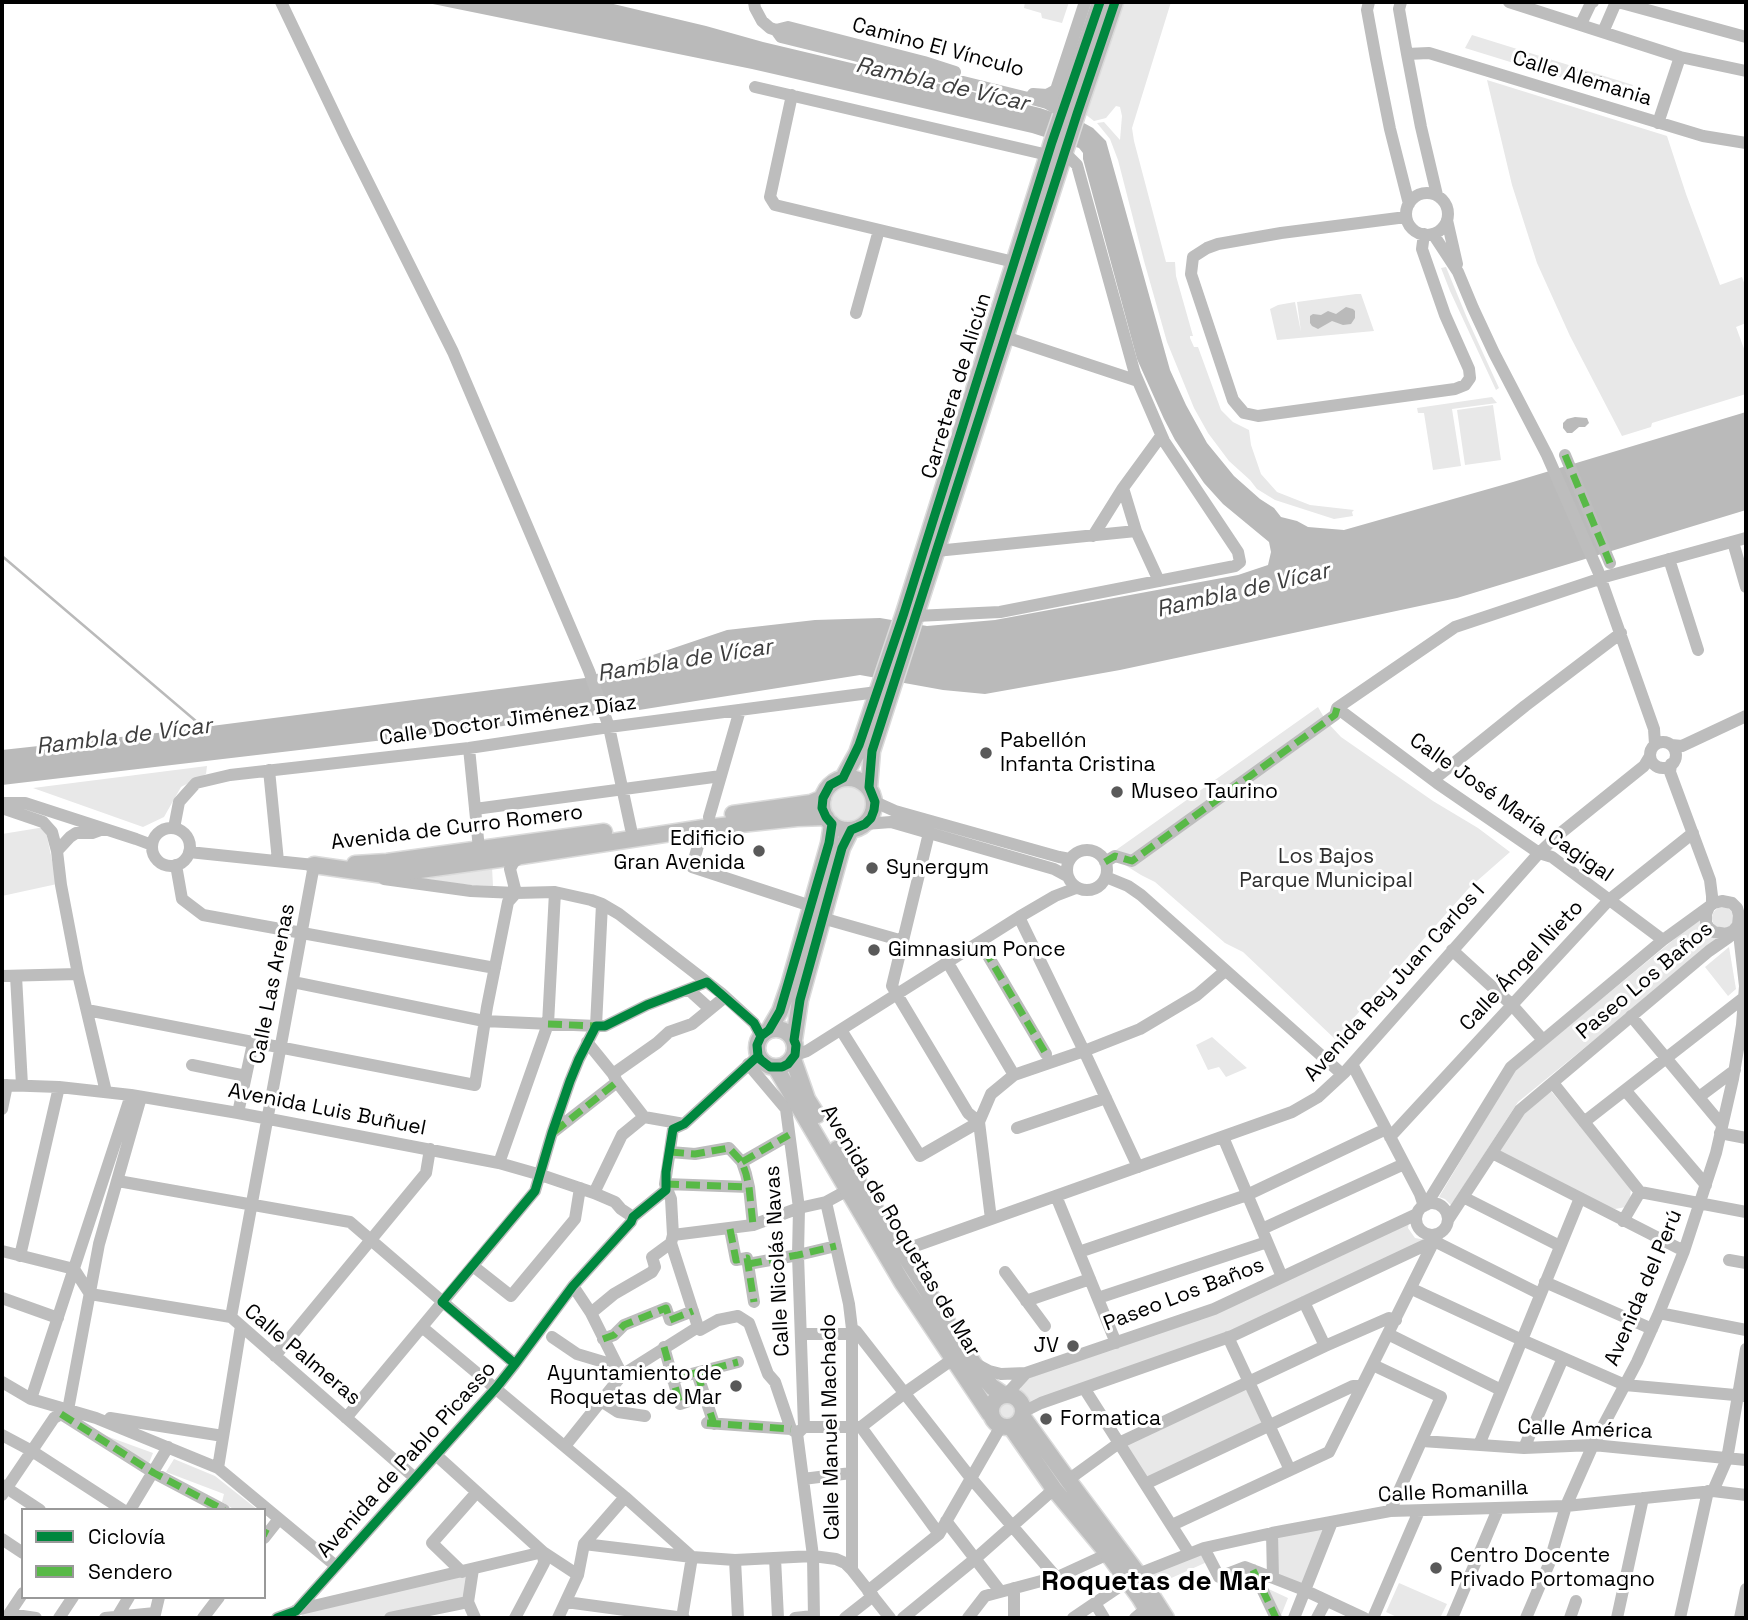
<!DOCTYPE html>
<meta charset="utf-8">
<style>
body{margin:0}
#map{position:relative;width:1748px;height:1620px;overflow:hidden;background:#fff;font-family:"Space Grotesk",sans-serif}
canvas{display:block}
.frame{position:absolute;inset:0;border:4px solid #000;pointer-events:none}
.legend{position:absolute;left:21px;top:1508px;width:245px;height:91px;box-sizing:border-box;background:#fff;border:2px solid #999;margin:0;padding:9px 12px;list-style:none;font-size:21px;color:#000}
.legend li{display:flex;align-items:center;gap:14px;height:35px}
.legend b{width:35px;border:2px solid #999}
</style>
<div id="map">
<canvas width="1748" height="1620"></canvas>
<div class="frame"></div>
<ul class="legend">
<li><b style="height:9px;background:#00873e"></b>Ciclovía</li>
<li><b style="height:9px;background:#58b947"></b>Sendero</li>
</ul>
</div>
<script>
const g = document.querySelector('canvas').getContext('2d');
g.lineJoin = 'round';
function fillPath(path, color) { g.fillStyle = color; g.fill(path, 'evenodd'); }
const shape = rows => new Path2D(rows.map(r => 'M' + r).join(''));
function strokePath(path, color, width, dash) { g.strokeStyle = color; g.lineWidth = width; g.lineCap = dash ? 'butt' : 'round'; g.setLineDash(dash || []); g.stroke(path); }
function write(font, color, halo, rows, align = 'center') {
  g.font = font + ' "Space Grotesk",sans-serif'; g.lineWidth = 6; g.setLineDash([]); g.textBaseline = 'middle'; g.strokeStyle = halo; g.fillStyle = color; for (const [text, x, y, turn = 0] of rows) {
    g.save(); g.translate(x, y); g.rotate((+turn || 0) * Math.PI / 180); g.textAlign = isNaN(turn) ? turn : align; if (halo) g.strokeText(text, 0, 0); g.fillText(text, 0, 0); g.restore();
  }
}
fillPath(shape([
 [1025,2,1069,2,1062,23,1042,18,1041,13,1024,8],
 [1121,2,1171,2,1132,128,1134,141,1166,262,1175,262,1176,276,1193,336,1190,336,1190,338,1194,347,1198,347,1221,410,1233,422,1249,430,1251,445,1261,474,1277,492,1310,505,1354,510,1352,512,1353,516,1334,519,1275,500,1257,489,1250,480,1229,461,1208,433,1194,408,1167,342,1144,261,1118,160,1110,139,1097,123,1104,122,1120,140,1122,116,1120,107,1116,106,1106,118,1094,121,1085,114],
 [1472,35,1633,85,1627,98,1465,48],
 [1487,80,1667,136,1686,194,1720,285,1742,277,1746,288,1746,323,1736,327,1746,354,1746,394,1652,423,1651,427,1622,436,1570,336,1537,263,1512,185],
 [1446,267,1467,318,1499,388,1496,390,1450,291,1441,268],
 [1356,294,1361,294,1374,331,1277,340,1270,309,1278,305,1295,302,1301,332,1297,302],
 [1492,397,1497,403,1452,409,1461,466,1433,470,1424,413,1418,413,1417,408],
 [1493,405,1501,460,1465,465,1457,410],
 [1318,707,1326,721,1341,737,1433,801,1478,828,1510,852,1469,888,1335,1039,1243,952,1225,943,1155,882,1141,875,1109,855],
 [207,766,206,774,181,787,164,817,143,827,33,788],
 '830 804a19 19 0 1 1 38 0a19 19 0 1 1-38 0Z',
 [45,827,57,884,2,896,2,834],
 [492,867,493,886,471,885,397,877],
 '1712 918a11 11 0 1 1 22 0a11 11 0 1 1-22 0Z',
 [1700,918,1702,931,1717,940,1518,1102,1451,1205,1445,1199,1439,1197,1514,1071],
 [1729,947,1736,989,1728,996,1705,967],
 [1212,1037,1247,1068,1226,1077,1219,1067,1208,1070,1196,1045],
 [1550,1090,1631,1185,1630,1201,1626,1207,1615,1209,1606,1206,1499,1151,1525,1110],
 [1409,1222,1408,1228,1415,1238,1426,1240,1235,1332,1036,1402,1027,1401,1023,1395,1020,1388,1026,1379,1225,1308],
 [1249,1382,1269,1425,1145,1484,1119,1443],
 '996 1411a11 11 0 1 1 22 0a11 11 0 1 1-22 0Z',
 [98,1433,153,1453,149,1463],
 [174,1459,215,1476,258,1510,235,1510,222,1502,224,1494,166,1472],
 [1332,1522,1304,1590,1273,1578,1272,1533],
 [1202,1551,1207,1562,1158,1584,1148,1568],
 [473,1569,468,1602,390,1618,300,1618,307,1608],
 [1399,1583,1447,1604,1440,1618,1399,1618,1386,1612],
 [1260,1585,1288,1598,1280,1618]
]), '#e8e8e8');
fillPath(shape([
 [423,2,605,2,706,26,763,42,1040,108,1082,122,1093,128,1106,141,1170,370,1186,405,1207,443,1234,476,1260,499,1274,508,1281,517,1297,521,1308,527,1344,530,1513,482,1746,412,1746,510,1457,598,1120,670,985,694,943,690,860,675,639,710,2,785,2,750,157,733,585,678,727,630,815,620,880,618,927,626,995,620,1238,575,1268,565,1271,552,1269,542,1223,504,1204,483,1175,440,1164,419,1137,359,1083,159,1083,153,1079,148,1032,133,752,69],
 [1570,67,1584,71,1595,76,1602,76,1602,80,1598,81,1594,87,1575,81,1574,75,1568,70],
 [1346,307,1353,309,1355,311,1355,318,1351,324,1343,325,1332,321,1318,329,1312,326,1310,323,1310,316,1313,314,1321,315,1328,311,1336,314],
 [1575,417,1587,418,1589,423,1585,427,1579,427,1572,433,1567,433,1563,428,1563,423,1567,419]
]), '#bababa');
strokePath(shape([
 [2,556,197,722,201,728]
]), '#bababa', 2.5);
const major = shape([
 '822 804a26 26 0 1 1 52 0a26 26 0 1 1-52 0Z',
 [843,778,857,753,904,613,1052,142,1100,2],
 [869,787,872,751,1077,114,1115,2],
 [733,814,811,803,823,798],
 [355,864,387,862,604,832],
 [314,865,384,875,521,856,703,828,797,818,826,817],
 '757 1048a19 19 0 1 1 38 0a19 19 0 1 1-38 0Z',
 [769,1030,780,1011,789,985,829,843,832,824],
 [794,1040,800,1000,842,848,851,830],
 [793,1059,807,1099,817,1115],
 [776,1068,902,1282,990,1414],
 [837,1149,977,1369,992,1387,1004,1395],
 '991 1411a16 16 0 1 1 32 0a16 16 0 1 1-32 0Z',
 [1022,1416,1068,1480,1138,1574,1166,1618],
 [1011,1427,1054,1489,1108,1554,1140,1598,1152,1618]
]);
strokePath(major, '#dbdbdb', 19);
strokePath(shape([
 [281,2,346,138,453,352,589,671,609,727,631,829],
 [754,2,755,8,762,21,770,28,776,30,781,37,1036,100,1047,103,1063,112],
 [1369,2,1367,10,1376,59,1390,129,1409,204],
 [1401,2,1399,9,1407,54,1421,127,1437,195],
 [1509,2,1680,57,1746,71],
 [1618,2,1746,37],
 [1581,24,1591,3,1593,2],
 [776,30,788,27,924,62,955,72],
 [1603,32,1616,2],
 [1407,54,1429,53,1703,136,1746,143],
 [755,87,1048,155],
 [1033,94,1047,95,1056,90],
 [792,95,770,197,775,205,1014,262],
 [1055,98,1056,90,1085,2],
 [1658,123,1680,57],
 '1406 214a21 21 0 1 1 42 0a21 21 0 1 1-42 0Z',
 [1406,217,1281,233,1218,244,1207,248,1193,257,1191,274,1233,400,1244,413,1258,416,1455,389,1465,385,1470,378,1469,369,1445,315,1422,249,1424,234],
 [1447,220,1457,264],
 [1433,234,1458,272,1473,308,1494,353,1547,455,1598,571,1654,729,1655,744],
 [856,313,879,230],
 [1005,337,1138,381],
 [1565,455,1610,563],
 [1123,488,1136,531],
 [1093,536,1123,488,1161,436],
 [1733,542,1746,587],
 [936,551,1136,531,1159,581],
 [1669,559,1698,650],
 [916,616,1000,612,1235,566,1240,562,1238,552,1164,441,1135,374,1077,165,1065,153],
 [1337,708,1437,783,1539,853,1552,857,1663,940],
 '1650 755a13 13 0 1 1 26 0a13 13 0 1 1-26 0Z',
 [1671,745,1682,746,1746,716],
 [469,748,479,849],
 [1671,764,1670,772,1710,880,1712,896,1712,904],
 [269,770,278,861],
 [1433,780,1525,706,1621,633],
 [875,802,895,811,1059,857,1070,859],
 [2,803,25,803,136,839,152,845],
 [2,808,43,822,52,832,57,851,61,885,78,974,106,1092],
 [475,809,721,776],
 [709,817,740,710],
 [865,824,891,822,1054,869,1067,876],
 '152 847a19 19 0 1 1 38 0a19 19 0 1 1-38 0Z',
 [174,828,179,802,196,783,230,775,469,748,609,727,877,692],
 [703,828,692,867,811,906],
 '1067 870a20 20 0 1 1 40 0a20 20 0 1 1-40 0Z',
 [57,851,70,837,76,833,92,833,103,829],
 [189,852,314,865,231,1317],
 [1105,862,1115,856,1132,861,1335,715,1337,708,1455,627,1608,576,1746,538],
 [176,865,182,899,203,915,495,968],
 [1106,877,1128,886,1141,895,1342,1074],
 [384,879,471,891,516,893,555,892,591,900,602,904,619,914,721,993,754,1023,761,1036],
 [516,893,510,869,513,863,521,856],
 [1019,917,1084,1051,1138,1167],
 [822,918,903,941],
 [984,949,1046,1054],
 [1452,950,1512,1005,1543,1040],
 [948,963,1014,1075],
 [2,976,78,974],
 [16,976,22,1085],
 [293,982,484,1021,596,1026,605,1026,647,1005,707,982],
 [689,990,710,1009],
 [87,1010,475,1085,487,1007,508,902,516,893],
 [1631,1016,1722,1125],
 [841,1030,920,1156,979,1122,968,1113,892,986,929,833],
 [587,1042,613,1074,617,1082,644,1117,684,1124],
 [795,1055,807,1051,1019,917,1055,896,1076,888],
 [748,1064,786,1109,799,1208,798,1255,804,1427],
 [1352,1064,1420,1194,1424,1206],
 [192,1065,246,1076],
 [613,1074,657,1043,669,1032,692,1024,725,997],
 [1553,1083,1640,1192,1746,1212],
 [2,1085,59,1087,131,1095,238,1113,499,1163,541,1175,594,1193,615,1202,621,1209,633,1217],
 [1625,1090,1706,1185],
 [1699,1097,1735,1070],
 [2,1109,7,1085],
 [238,1113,253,1043],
 [1584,1122,1746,996],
 [1017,1128,1106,1098],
 [552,1133,617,1082],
 [1720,1133,1746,1138],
 [1223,1137,1282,1277],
 [1390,1137,1609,900,1693,833],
 [670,1152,695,1154,729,1148,742,1162,746,1174,749,1187,753,1225],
 [1492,1153,1684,1251],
 [742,1162,789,1135],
 [499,1163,548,1024,555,892],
 [118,1181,350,1222,515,1364],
 [665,1184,749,1187],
 [594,1193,622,1135,644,1117],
 [1056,1196,1116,1343],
 [1463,1197,1560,1246],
 [826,1202,849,1304,852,1329,852,1570],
 '1416 1219a16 16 0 1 1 32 0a16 16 0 1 1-32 0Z',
 [1426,1205,1511,1067,1663,940,1714,903,1722,901,1732,903,1737,908,1739,915,1738,925,1733,931,1726,934,1714,932,1709,928,1706,923,1706,914,1709,907],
 [991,1219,979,1122,991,1094,1014,1075,1084,1051,1140,1029,1197,995,1225,971],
 [1448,1220,1520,1110,1709,951,1729,937,1732,932],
 [1623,1221,1640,1192],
 [730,1229,736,1260,747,1258,754,1302],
 [1262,1229,1404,1164],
 [673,1235,753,1225,799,1208,826,1202,848,1190],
 [2,1251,74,1269,90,1294,231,1317,415,1478],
 [901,1251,1292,1112,1318,1097,1345,1072,1539,853,1557,836,1644,766,1650,756],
 [1079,1252,1247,1195,1386,1129],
 [20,1256,59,1087],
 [1729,1260,1746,1263],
 [748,1264,798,1255,836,1246],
 [473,1266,511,1296,575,1219,580,1188],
 [1005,1272,1045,1326],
 [1545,1282,1652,1329],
 [573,1286,591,1313,622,1375],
 [1412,1289,1522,1340,1625,1385,1746,1396],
 [2,1298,58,1318],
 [1098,1298,1267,1242],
 [1026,1301,1090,1279],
 [1304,1302,1325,1346],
 [591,1313,614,1294,652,1272,655,1267,652,1257,671,1243],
 [1659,1313,1746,1330],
 [422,1327,625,1497,692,1557],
 [698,1327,671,1243,673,1235,671,1199,665,1184,673,1129,684,1124,758,1056],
 [852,1329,856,1331,970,1477,1056,1577],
 [801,1334,852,1334],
 [1388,1334,1501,1390],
 [552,1337,577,1354,617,1366],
 [1228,1337,1290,1470],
 [603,1339,614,1335,624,1325,666,1308,670,1320,693,1311],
 [664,1347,680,1404,704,1396],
 [275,1356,426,1173,430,1149],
 [976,1364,989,1371,1001,1374,1026,1373],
 [1373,1365,1441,1397,1390,1511],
 [697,1373,714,1424],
 [672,1379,738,1362],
 [2,1382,31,1399,96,1418,218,1468,336,1566],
 [1084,1388,1189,1553],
 [1007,1394,1026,1373,1214,1309,1417,1214],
 [31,1399,131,1095],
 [601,1401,618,1412,645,1416],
 [1023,1412,1041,1403,1232,1336,1434,1241,1540,1294],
 [61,1414,154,1473,224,1510],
 [110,1418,223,1436],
 [346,1418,535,1191,552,1133,570,1081,579,1059,596,1026,602,904],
 [707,1423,791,1429],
 [861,1427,939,1534],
 [799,1432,804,1427,861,1427,906,1392,953,1359],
 [2,1435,32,1451,123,1510],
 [1422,1441,1524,1448,1593,1445,1746,1460],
 [1479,1445,1580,1198],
 [565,1446,622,1375,698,1327,700,1330,718,1320,738,1316,749,1323,768,1374,775,1382,791,1429,797,1433,813,1556,814,1618],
 [1524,1448,1563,1358],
 [436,1455,543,1552,578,1575],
 [218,1468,241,1326],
 [803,1479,851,1473],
 [1068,1480,1119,1443,1325,1346,1389,1318,1396,1320],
 [1145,1484,1353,1386,1362,1386],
 [2,1485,40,1510],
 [1713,1491,1727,1459,1746,1349],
 [2,1495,54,1418,68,1410,99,1244,141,1097],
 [130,1510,168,1447],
 [946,1521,1000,1591],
 [1172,1525,1329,1452,1434,1241,1439,1233],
 [1272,1533,1273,1578],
 [264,1538,279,1519],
 [2,1539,23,1553],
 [584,1544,692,1557,735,1560,813,1556,836,1559,845,1563,852,1570,890,1618],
 [1204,1548,1219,1577,1245,1567,1304,1590,1364,1618],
 [775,1558,778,1618],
 [735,1560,738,1618],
 [1253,1570,1276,1618],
 [462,1572,432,1543,477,1492],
 [868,1591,939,1534,1001,1426],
 [23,1593,9,1614,36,1618],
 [468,1602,475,1618],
 [566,1602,684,1618],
 [1095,1603,1104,1618],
 [296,1610,543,1552,544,1563,515,1618],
 [117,1617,129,1597],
 [59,1618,73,1597],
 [105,1618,155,1613],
 [154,1618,159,1597],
 [203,1618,219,1597],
 [277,1618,296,1611,496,1388,515,1364,573,1286,631,1222,633,1217,666,1190],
 [390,1618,468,1602,473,1569],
 [558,1618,578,1575,584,1544,625,1497],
 [682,1618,692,1557],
 [795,1618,813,1616],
 [845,1618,873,1596],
 [903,1618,975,1559,1054,1489],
 [968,1618,985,1596,1060,1576,1108,1554],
 [1014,1618,1014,1588],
 [1073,1618,1138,1574,1204,1548,1272,1533,1390,1511,1566,1506,1713,1491,1746,1495],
 [1135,1618,1147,1608],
 [1294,1618,1332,1522],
 [1317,1618,1326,1601],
 [1373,1618,1419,1511],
 [1452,1618,1498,1509],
 [1526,1618,1549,1564,1566,1506,1593,1445,1637,1362,1659,1313,1684,1251,1716,1153,1733,1079,1742,1025,1745,986,1738,925],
 [1570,1618,1576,1601],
 [1617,1618,1643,1498],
 [1680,1618,1708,1491],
 [1740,1618,1746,1589]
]), '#bdbdbd', 12);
strokePath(major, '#bdbdbd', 16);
strokePath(shape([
 [1565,455,1610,563],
 [1105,862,1115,856,1132,861,1335,715,1337,708],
 [984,949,1046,1054],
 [548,1024,596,1026],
 [554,1132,617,1082],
 [670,1152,695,1154,729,1148,742,1162,746,1174,749,1187,753,1225],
 [742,1162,789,1135],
 [665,1184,749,1187],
 [730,1229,736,1260,747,1258,754,1302],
 [748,1264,798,1255,836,1246],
 [603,1339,614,1335,624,1325,666,1308,670,1320,693,1311],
 [664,1347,680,1404,704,1396],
 [697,1373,714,1424],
 [672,1379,738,1362],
 [61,1414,154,1473,224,1510],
 [707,1423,791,1429],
 [264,1532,268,1534],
 [1253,1570,1276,1618]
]), '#58b947', 7, [14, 7]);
strokePath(shape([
 [1100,2,1052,142,904,613,859,745,843,778,830,785,823,798,822,808,826,817,832,824,829,843,780,1011,769,1030,761,1036,757,1045,758,1056,761,1060,770,1067,782,1067,788,1064,795,1055,796,1045,794,1040,800,1000,842,848,851,830,865,824,871,818,874,810,875,802,869,787,872,751,1077,114,1115,2],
 [515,1364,442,1302,535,1191,552,1133,570,1081,579,1059,596,1026,605,1026,647,1005,707,982,754,1023,761,1036],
 [277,1618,296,1611,496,1388,515,1364,573,1286,631,1222,633,1217,666,1190,666,1172,673,1129,684,1124,758,1056]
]), '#00873e', 9);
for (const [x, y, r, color] of [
 [986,753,7,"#595959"],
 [1117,792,7,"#595959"],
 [759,851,7,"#595959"],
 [872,868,7,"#595959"],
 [874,950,7,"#595959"],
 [1073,1346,7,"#595959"],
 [736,1386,7,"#595959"],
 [1046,1419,7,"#595959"],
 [1436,1568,7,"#595959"]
]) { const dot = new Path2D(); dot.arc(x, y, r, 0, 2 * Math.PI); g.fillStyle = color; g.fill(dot); strokePath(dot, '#fff', 2.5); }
write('21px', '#000', '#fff', [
 ["Camino El Vínculo",938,48,15],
 ["Calle Alemania",1582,79,17],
 ["Carretera de Alicún",957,386,-73],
 ["Calle Doctor Jiménez Díaz",508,721,-8],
 ["Calle José María Cagigal",1511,808,35],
 ["Avenida de Curro Romero",457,828,-7],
 ["Calle Ángel Nieto",1522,966,-47],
 ["Paseo Los Baños",1645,981,-40],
 ["Avenida Rey Juan Carlos I",1395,983,-48],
 ["Calle Las Arenas",273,984,-79],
 ["Avenida Luis Buñuel",327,1110,11],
 ["Avenida de Roquetas de Mar",900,1231,59],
 ["Calle Nicolás Navas",778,1261,-93],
 ["Avenida del Perú",1644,1288,-67],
 ["Paseo Los Baños",1184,1295,-21],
 ["Calle Palmeras",302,1355,40],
 ["Calle Manuel Machado",831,1427,-91],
 ["Calle América",1585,1430,2],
 ["Avenida de Pablo Picasso",407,1460,-48],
 ["Calle Romanilla",1453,1492,-3]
]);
write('21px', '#000', '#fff', [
 ["Pabellón",1000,741],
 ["Infanta Cristina",1000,765],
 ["Museo Taurino",1131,792],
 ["Edificio",745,839,"right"],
 ["Gran Avenida",745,863,"right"],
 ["Synergym",886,868],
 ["Gimnasium Ponce",888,950],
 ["JV",1059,1346,"right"],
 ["Ayuntamiento de",722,1374,"right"],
 ["Roquetas de Mar",722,1398,"right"],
 ["Formatica",1060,1419],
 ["Centro Docente",1450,1556],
 ["Privado Portomagno",1450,1580]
], 'left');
write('21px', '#2d2d2d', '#fff', [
 ["Los Bajos",1326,857],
 ["Parque Municipal",1326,881]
]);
write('italic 23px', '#3e3e3e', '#fff', [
 ["Rambla de Vícar",942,85,13],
 ["Rambla de Vícar",1243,591,-13],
 ["Rambla de Vícar",685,661,-9],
 ["Rambla de Vícar",124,737,-7]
]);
write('bold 28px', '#000', '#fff', [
 ["Roquetas de Mar",1156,1582]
]);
</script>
